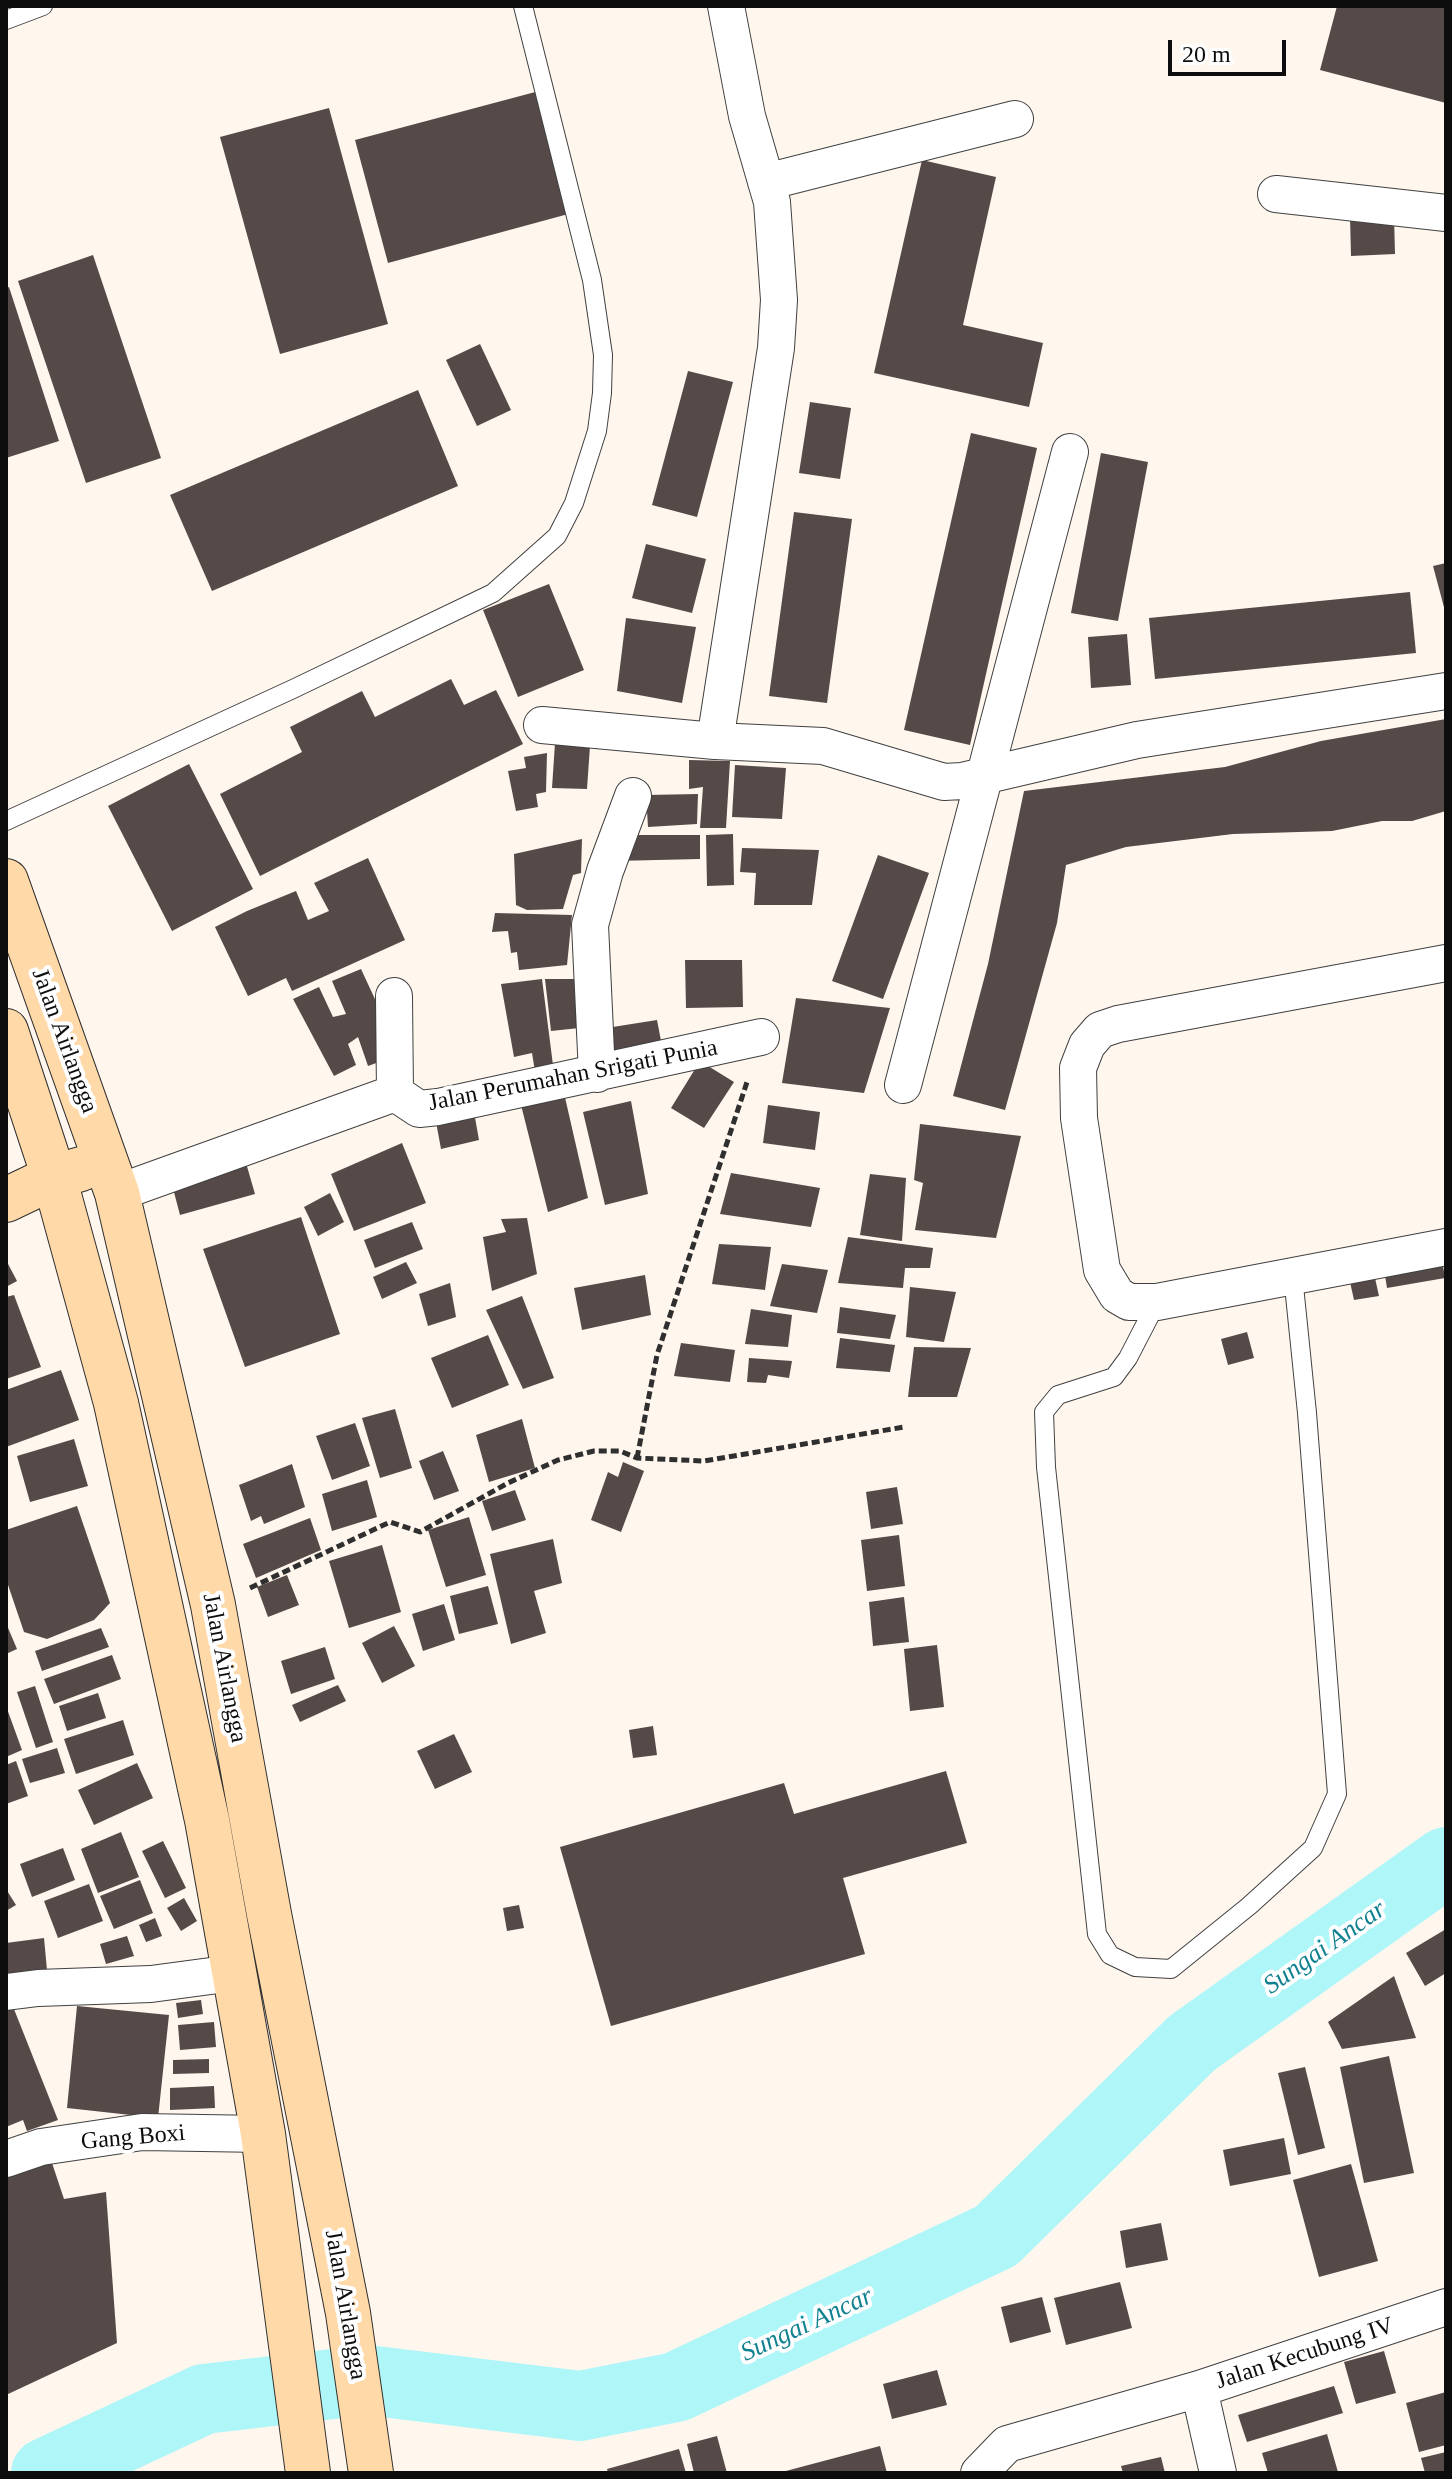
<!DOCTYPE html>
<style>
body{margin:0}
#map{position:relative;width:1452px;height:2479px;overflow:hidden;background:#fff6ed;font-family:Georgia,serif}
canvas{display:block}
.frame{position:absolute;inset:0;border:8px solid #0d0d0d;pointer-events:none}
.scale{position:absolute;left:1168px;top:40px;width:118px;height:36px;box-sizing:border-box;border:4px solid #0d0d0d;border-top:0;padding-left:10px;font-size:24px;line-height:28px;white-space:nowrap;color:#0d0d0d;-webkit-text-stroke:6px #fff;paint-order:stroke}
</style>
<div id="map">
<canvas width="1452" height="2479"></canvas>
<div class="frame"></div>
<div class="scale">20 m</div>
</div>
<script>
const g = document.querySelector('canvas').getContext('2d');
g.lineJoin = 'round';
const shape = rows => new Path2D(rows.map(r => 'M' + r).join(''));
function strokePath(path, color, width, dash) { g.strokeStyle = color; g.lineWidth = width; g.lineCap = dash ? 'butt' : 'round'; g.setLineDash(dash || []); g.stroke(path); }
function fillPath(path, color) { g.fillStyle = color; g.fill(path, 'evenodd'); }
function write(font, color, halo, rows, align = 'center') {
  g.font = font + ' Georgia,serif'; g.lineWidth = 8; g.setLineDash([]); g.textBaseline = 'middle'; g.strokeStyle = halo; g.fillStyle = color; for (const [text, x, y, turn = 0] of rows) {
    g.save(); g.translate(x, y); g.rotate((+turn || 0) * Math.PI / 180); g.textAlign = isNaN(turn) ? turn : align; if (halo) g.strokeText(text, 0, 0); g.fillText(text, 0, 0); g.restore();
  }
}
strokePath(shape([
 [46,2473,204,2399,367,2380,580,2406,676,2387,996,2236,1192,2043,1446,1862]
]), '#aff6f9', 70);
fillPath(shape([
 [1337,6,1446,6,1446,103,1320,70],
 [539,91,572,213,388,263,355,140],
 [329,108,388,324,280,354,220,137],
 [922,160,996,177,963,325,1043,343,1029,407,874,373],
 [1394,216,1395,254,1351,256,1350,217],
 [93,255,161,458,86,483,18,281],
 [9,287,59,441,6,458,6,288],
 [480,344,511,410,477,426,446,360],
 [688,371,733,382,697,517,652,505],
 [418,390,458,486,212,591,170,495],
 [810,402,851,408,840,479,799,473],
 [971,433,1037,448,970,745,904,730],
 [1101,453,1148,462,1118,621,1071,613],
 [794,512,852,519,827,703,769,696],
 [646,544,706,559,692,613,632,598],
 [1446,563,1446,610,1445,611,1433,566],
 [549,584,584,670,518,697,483,610],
 [1410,592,1416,653,1155,679,1149,618],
 [626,618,696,627,682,703,617,691],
 [1127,634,1131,685,1091,688,1088,637],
 [451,679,464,705,496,690,523,744,260,876,220,794,302,752,290,727,362,691,375,717],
 [1446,719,1446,811,1412,821,1382,821,1332,831,1233,834,1126,847,1066,865,1057,923,1005,1110,953,1096,988,964,1024,791,1225,767,1321,741],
 [555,743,590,746,587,789,552,788],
 [547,753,546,792,536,794,538,807,516,811,508,771,526,768,524,757],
 [689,760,730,761,726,828,700,828,703,787,689,789],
 [189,764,253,889,172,931,108,806],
 [735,765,786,768,782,819,732,817],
 [698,794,697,824,648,827,646,795],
 [733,834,734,885,707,886,706,835],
 [627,835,700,835,700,859,614,861],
 [582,839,581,873,573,875,563,909,527,910,516,905,514,854],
 [742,848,819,850,812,905,754,905,756,873,740,872],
 [878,855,929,873,883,999,832,981],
 [368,858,405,940,292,991,286,978,248,996,215,927,247,911,296,891,308,920,329,911,314,883],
 [495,913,572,915,567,965,519,970,517,952,511,953,508,931,492,932],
 [685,960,742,960,743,1007,686,1008],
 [361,969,393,1038,393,1057,368,1066,358,1037,348,1044,356,1065,334,1076,293,999,319,987,333,1017,346,1014,332,981],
 [542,979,554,1073,536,1078,532,1053,514,1057,501,984],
 [545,979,586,979,589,1027,551,1031],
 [796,998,890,1008,864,1093,782,1083],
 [657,1020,663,1051,607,1062,600,1029],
 [700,1061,734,1082,704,1128,671,1108],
 [564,1093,588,1198,548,1212,521,1105],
 [631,1101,648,1194,605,1205,583,1112],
 [768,1105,820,1112,815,1150,763,1143],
 [474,1112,479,1140,441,1149,436,1122],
 [920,1124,1021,1136,996,1238,915,1230,923,1183,914,1180],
 [402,1143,426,1203,354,1231,331,1174],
 [244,1156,255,1194,180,1215,170,1177],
 [731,1173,820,1188,811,1227,720,1214],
 [870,1174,906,1178,902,1241,860,1235],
 [330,1193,344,1222,318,1236,304,1207],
 [301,1217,340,1334,245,1367,203,1249],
 [527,1218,537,1274,492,1291,483,1237,506,1232,501,1219],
 [412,1222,423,1249,375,1268,364,1240],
 [848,1237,933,1248,930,1268,905,1268,903,1288,838,1283],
 [719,1244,771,1247,765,1290,712,1284],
 [1441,1253,1445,1278,1387,1288,1383,1263],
 [6,1260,17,1281,6,1287],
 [406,1262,417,1283,382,1299,373,1277],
 [782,1264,828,1270,817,1313,770,1306],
 [1373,1269,1379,1296,1354,1300,1348,1273],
 [645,1275,651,1315,582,1330,574,1288],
 [450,1283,456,1317,428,1326,419,1294],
 [910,1287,956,1292,944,1342,906,1337],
 [14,1295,41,1367,6,1379,6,1297],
 [522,1296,554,1378,523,1389,486,1310],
 [840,1307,896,1315,890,1339,837,1333],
 [751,1309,792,1315,788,1347,745,1344],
 [1247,1332,1254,1358,1228,1365,1221,1339],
 [488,1335,509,1385,452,1408,431,1358],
 [840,1338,895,1345,890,1372,836,1368],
 [681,1343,735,1350,730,1382,674,1376],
 [914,1347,971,1348,957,1397,908,1397],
 [749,1358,792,1361,789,1378,768,1375,766,1383,747,1382],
 [61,1370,79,1420,6,1447,6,1390],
 [395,1409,412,1468,380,1478,362,1418],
 [522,1419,535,1468,489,1482,476,1435],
 [355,1423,370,1466,332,1480,316,1436],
 [74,1439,88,1486,30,1502,17,1456],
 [443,1451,459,1491,434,1500,419,1461],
 [623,1462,644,1471,621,1532,591,1520,608,1472,618,1477],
 [292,1464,305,1507,264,1524,261,1516,251,1521,239,1485],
 [367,1480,377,1517,332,1531,322,1494],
 [897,1487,903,1524,871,1529,866,1492],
 [515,1490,526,1520,492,1531,482,1501],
 [77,1506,110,1603,94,1620,47,1639,24,1632,6,1579,6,1530],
 [469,1517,486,1575,446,1587,428,1530],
 [310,1518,321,1550,256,1578,243,1544],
 [899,1535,905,1586,867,1591,861,1540],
 [553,1539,562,1583,534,1591,546,1633,511,1644,490,1554],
 [382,1545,401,1612,349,1628,329,1561],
 [287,1575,299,1605,268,1617,257,1587],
 [488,1586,498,1624,459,1634,450,1596],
 [904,1597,909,1642,873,1646,869,1602],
 [444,1604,455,1640,423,1651,412,1614],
 [6,1623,17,1649,6,1654],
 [394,1626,415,1666,382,1683,362,1643],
 [101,1628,109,1647,42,1671,35,1651],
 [937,1645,944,1707,910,1711,904,1649],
 [325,1647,335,1679,291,1694,281,1661],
 [112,1655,121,1679,54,1704,44,1679],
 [338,1685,346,1701,300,1722,292,1705],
 [35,1686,53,1742,36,1748,17,1692],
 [98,1693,106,1718,67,1731,59,1706],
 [6,1706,22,1750,6,1757],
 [123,1720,134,1755,76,1774,64,1739],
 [653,1726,657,1755,633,1758,629,1730],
 [454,1734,472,1772,435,1789,417,1751],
 [57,1748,65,1773,30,1783,22,1759],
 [16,1761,28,1796,6,1804,6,1765],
 [137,1763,153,1798,94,1825,78,1790],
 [946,1771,967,1843,843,1878,865,1954,611,2026,560,1847,784,1783,794,1814],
 [121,1832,139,1877,98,1893,81,1849],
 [163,1841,186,1888,165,1898,142,1851],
 [63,1848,75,1880,32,1897,20,1864],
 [140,1880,153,1913,114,1929,100,1896],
 [89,1884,103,1921,58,1938,44,1901],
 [6,1889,16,1905,6,1911],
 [184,1898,197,1921,181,1931,167,1908],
 [519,1905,524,1928,507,1931,503,1908],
 [155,1918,162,1936,146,1942,139,1925],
 [1446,1929,1446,1973,1425,1986,1406,1953],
 [127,1936,134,1956,106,1964,100,1944],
 [44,1938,47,1970,6,1975,6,1943],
 [1394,1976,1416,2038,1342,2049,1328,2022],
 [6,1989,58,2120,27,2131,23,2120,6,2127],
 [201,2000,203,2014,178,2018,176,2003],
 [77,2006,169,2015,158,2118,67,2108],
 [214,2022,216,2047,180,2050,178,2025],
 [1389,2056,1414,2173,1364,2183,1340,2067],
 [209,2059,209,2073,173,2074,173,2060],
 [1305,2067,1325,2148,1298,2155,1278,2073],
 [214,2086,215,2108,170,2110,170,2088],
 [1284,2138,1291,2174,1230,2186,1223,2150],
 [51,2160,64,2199,106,2192,117,2343,6,2395,6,2173],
 [1351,2164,1378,2261,1319,2277,1293,2180],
 [1161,2223,1168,2260,1126,2268,1120,2231],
 [1120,2282,1132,2328,1066,2345,1054,2298],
 [1042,2297,1051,2332,1010,2343,1001,2307],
 [1384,2351,1396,2393,1356,2404,1344,2362],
 [937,2370,947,2405,892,2419,883,2384],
 [1334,2386,1343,2413,1247,2442,1238,2415],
 [1446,2392,1446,2445,1419,2452,1406,2403],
 [1327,2434,1338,2472,1268,2473,1262,2453],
 [717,2436,727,2473,694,2473,687,2444],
 [880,2446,887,2473,782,2473,782,2472],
 [679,2449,686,2473,608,2473,607,2469],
 [1446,2452,1446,2473,1425,2473,1421,2458],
 [1161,2457,1165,2473,1123,2473,1121,2466]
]), '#564a49');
const lane = shape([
 [6,20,43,6],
 [6,821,293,689,493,593,557,536,574,503,597,431,602,393,603,355,592,280,523,6],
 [1157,1302,1128,1358,1114,1377,1058,1395,1044,1412,1046,1467,1097,1934,1110,1955,1135,1967,1171,1969,1249,1906,1313,1848,1337,1794,1307,1413,1293,1276]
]);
const street = shape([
 [766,182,1015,119],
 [1276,194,1446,213],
 [542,725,715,741,823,746,944,782,962,781,1137,740,1446,691],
 [715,741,776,348,779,300,772,202,747,116,726,6],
 [1446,963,1118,1024,1100,1030,1087,1045,1078,1068,1079,1118,1102,1270,1117,1295,1129,1302,1157,1302,1446,1247],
 [394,996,395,1093],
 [597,1074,590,925,605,871,633,796],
 [903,1085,1070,452],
 [117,1193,395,1093,419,1109,438,1107,761,1037],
 [6,1992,38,1988,151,1984,233,1973],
 [6,2159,41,2147,142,2132,263,2134],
 [979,2473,1007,2444,1199,2389],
 [1218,2473,1199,2389,1446,2307]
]);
const secondary = shape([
 [6,881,117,1193,213,1605,269,1914,348,2313,371,2473],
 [6,1031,54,1177,116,1403,207,1820,263,2134,308,2473],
 [6,1200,54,1177,81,1169]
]);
strokePath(lane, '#404040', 20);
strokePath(street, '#404040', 38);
strokePath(secondary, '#2f2f2f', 46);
strokePath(shape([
 [637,1458,657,1355,748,1079],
 [250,1588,390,1522,420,1532,508,1483,558,1460,594,1451,620,1451,637,1458,704,1461,904,1427]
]), '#2f2f2f', 5, [8, 4]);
strokePath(lane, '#fff', 18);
strokePath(street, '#fff', 36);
strokePath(secondary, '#ffd9a8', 44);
write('24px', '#0d0d0d', '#fff', [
 ["Jalan Airlangga",64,1041,70],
 ["Jalan Perumahan Srigati Punia",573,1076,-11],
 ["Jalan Airlangga",224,1668,79],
 ["Gang Boxi",133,2138,-5],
 ["Jalan Airlangga",345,2305,80],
 ["Jalan Kecubung IV",1305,2354,-18]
]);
write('italic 26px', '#108190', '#fff', [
 ["Sungai Ancar",1325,1948,-35],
 ["Sungai Ancar",807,2325,-25]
]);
</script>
